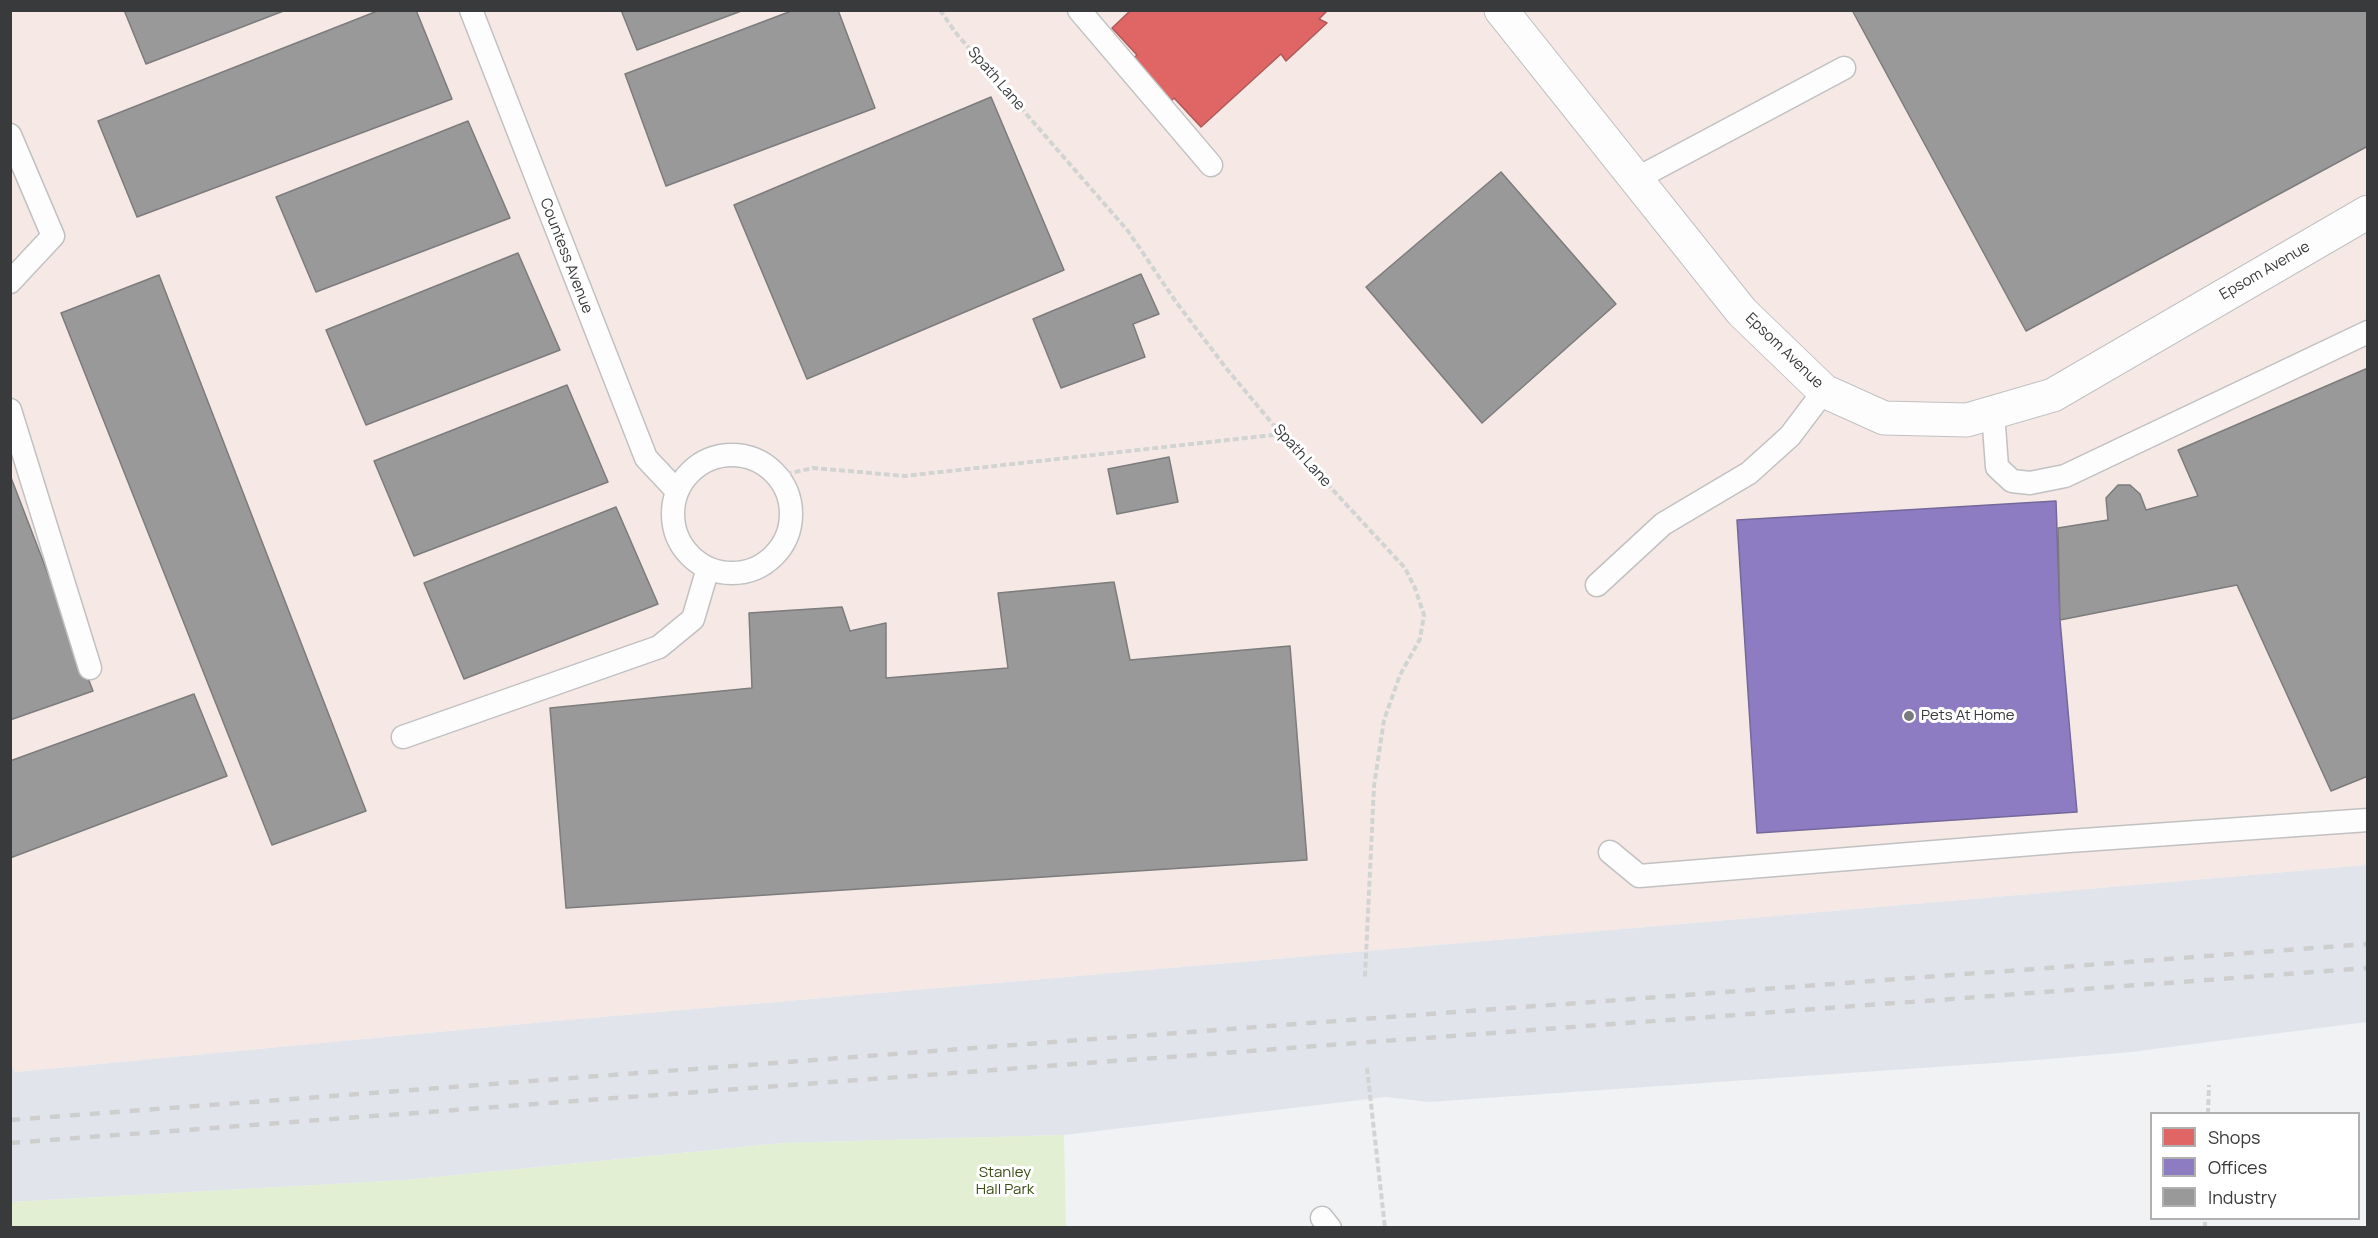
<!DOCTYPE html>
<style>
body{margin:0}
#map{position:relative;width:2378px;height:1238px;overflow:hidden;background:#f1f2f4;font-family:Manrope,sans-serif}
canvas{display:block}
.frame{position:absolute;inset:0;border:12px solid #393a3b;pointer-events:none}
.legend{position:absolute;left:2150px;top:1112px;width:210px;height:108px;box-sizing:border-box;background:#fff;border:2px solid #b0b0b1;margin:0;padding:8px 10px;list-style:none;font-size:18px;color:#393a3b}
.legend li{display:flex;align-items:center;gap:12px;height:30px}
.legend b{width:30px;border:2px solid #b0b0b1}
</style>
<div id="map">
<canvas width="2378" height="1238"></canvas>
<div class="frame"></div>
<ul class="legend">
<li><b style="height:16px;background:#e06666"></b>Shops</li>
<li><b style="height:16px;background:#8e7cc3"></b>Offices</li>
<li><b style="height:16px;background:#999"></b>Industry</li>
</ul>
</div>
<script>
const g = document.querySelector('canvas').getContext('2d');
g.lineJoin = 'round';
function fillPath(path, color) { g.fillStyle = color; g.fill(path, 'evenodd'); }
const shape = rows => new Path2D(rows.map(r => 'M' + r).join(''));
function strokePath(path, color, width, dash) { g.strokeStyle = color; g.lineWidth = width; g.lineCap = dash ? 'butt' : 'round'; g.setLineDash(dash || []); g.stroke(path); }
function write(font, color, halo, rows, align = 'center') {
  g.font = font + ' Manrope,sans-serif'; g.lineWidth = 6; g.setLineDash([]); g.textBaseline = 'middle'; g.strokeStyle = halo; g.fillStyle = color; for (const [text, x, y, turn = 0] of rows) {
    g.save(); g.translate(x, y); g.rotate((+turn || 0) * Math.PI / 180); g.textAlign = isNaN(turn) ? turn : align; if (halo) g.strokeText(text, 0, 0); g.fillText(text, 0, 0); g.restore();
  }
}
fillPath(shape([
 [10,11,2367,11,2367,865,555,1021,15,1072,10,1063]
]), '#f6e9e5');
fillPath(shape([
 [2367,865,2367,1022,2131,1052,2037,1060,1428,1102,1386,1097,1064,1135,784,1143,406,1180,11,1202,10,1063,15,1072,555,1021]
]), '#e1e5eb');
fillPath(shape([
 [1064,1135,1066,1227,11,1227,11,1202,406,1180,784,1143]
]), '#e2efd3');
const shops = shape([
 [1131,10,1328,10,1319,19,1327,23,1286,61,1281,54,1201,127,1174,98,1168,104,1129,62,1137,55,1112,28,1131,10]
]);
fillPath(shops, '#e06666');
strokePath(shops, '#ae5959', 1.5);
const offices = shape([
 [2056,501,2060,620,2077,812,1757,833,1737,520,2056,501]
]);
fillPath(offices, '#8e7cc3');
strokePath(offices, '#74689a', 1.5);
const industry = shape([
 [124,10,286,10,146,64,124,10],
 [380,10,416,10,452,99,137,217,98,121,380,10],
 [621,10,744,10,637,50,621,10],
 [794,10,838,10,875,108,666,186,625,74,794,10],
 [1852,10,2368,10,2368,146,2026,331,1852,10],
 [991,97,1064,270,807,379,734,205,991,97],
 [468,121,510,218,316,292,276,197,468,121],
 [1501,172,1616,304,1482,423,1366,287,1501,172],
 [518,253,560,350,366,425,326,330,518,253],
 [1141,274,1159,314,1133,324,1145,357,1061,388,1033,319,1141,274],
 [159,275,366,811,272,845,61,313,159,275],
 [2368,368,2368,776,2331,791,2237,585,2060,620,2058,528,2108,520,2106,498,2118,485,2130,485,2140,494,2146,510,2198,496,2178,450,2368,368],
 [567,385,608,482,414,556,374,461,567,385],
 [1169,457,1178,502,1117,514,1108,469,1169,457],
 [10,475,93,691,10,720,10,475],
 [616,507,658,604,464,679,424,583,616,507],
 [1114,582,1130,660,1290,646,1307,860,566,908,550,708,752,688,749,613,842,607,850,631,886,623,886,678,1008,668,998,593,1114,582],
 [194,694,227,776,10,858,10,761,194,694]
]);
fillPath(industry, '#999');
strokePath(industry, '#7c7c7d', 1.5);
const lane = shape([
 [471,10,646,458,677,491],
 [1079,10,1211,165],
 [10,135,53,236,10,282],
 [1636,179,1844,68],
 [10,410,90,668],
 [1993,412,1997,467,2012,481,2030,483,2065,476,2368,332],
 '673 514a59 59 0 1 1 118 0a59 59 0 1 1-118 0Z',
 [1597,585,1663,524,1749,473,1790,436,1824,391],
 [403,737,659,647,693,619,708,568],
 [1610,852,1639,876,2069,841,2368,820],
 [1322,1218,1330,1228]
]);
const secondary = shape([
 [1501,10,1742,312,1824,391,1884,418,1967,420,2053,395,2368,212]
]);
strokePath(lane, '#c1c1c2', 25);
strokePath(secondary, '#c1c1c2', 35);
strokePath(shape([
 [940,10,955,32,1128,231,1176,302,1226,368,1281,434,1405,568,1415,588,1424,615,1420,639,1400,675,1384,720,1374,786,1365,977],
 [777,476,813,468,905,476,1281,434],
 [1367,1068,1385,1228],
 [2208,1114,2209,1085],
 [2205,1228,2205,1218]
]), '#d2d3d3', 4, [6, 3]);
strokePath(lane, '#fdfdfd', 22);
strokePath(secondary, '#fdfdfd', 33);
strokePath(shape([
 [10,1120,2368,944],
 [10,1143,2368,968]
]), '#cececf', 4.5, [10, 10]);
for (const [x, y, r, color] of [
 [1909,716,6,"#797a7c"]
]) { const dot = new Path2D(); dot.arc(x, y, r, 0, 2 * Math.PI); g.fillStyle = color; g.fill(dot); strokePath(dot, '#fff', 2); }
write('15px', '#393a3b', '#fff', [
 ["Spath Lane",996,79,49],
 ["Countess Avenue",566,256,69],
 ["Epsom Avenue",2265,271,-30],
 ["Epsom Avenue",1784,351,44],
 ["Spath Lane",1302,456,48]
]);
write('15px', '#393a3b', '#fff', [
 ["Pets At Home",1921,716]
], 'left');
write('15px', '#394d14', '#fff', [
 ["Stanley",1005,1173],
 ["Hall Park",1005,1190]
]);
</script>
